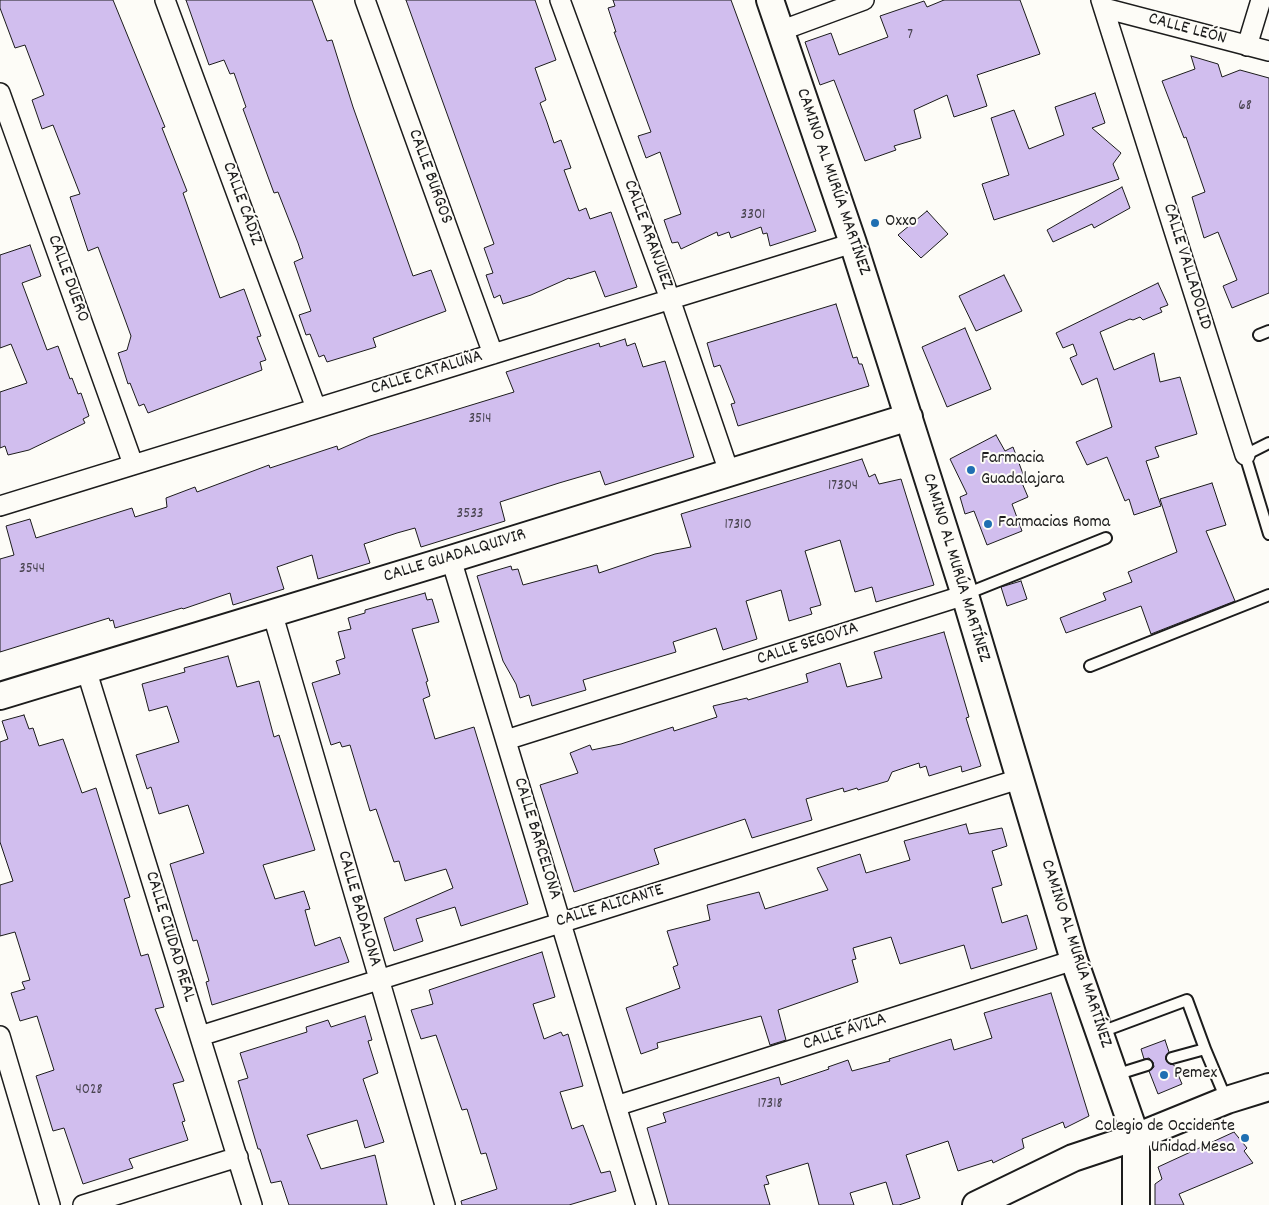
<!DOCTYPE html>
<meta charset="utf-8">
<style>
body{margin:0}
canvas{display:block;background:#fdfcf7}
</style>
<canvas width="1269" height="1205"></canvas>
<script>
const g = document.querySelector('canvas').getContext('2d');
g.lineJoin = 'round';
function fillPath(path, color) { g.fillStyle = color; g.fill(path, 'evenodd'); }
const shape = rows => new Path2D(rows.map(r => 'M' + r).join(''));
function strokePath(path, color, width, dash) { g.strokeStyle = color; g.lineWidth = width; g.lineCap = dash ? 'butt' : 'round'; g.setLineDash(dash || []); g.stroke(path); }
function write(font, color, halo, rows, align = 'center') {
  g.font = font + ' Dekko,sans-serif'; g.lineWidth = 4; g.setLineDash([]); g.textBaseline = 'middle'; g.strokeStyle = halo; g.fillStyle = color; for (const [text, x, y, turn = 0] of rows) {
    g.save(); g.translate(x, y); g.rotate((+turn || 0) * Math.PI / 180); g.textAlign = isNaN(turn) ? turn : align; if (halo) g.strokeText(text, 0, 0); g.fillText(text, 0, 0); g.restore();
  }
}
const building = shape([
 [0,0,113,0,165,127,162,128,187,191,183,193,220,298,244,289,261,336,257,337,266,360,260,362,262,370,148,413,144,404,139,406,130,383,128,384,118,353,127,350,131,336,123,314,98,247,88,251,70,197,80,194,53,125,42,129,32,100,44,95,25,45,15,48,0,8,0,0],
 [186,0,312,0,327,41,332,40,353,107,413,276,431,270,446,311,373,338,376,347,327,362,324,355,319,357,310,334,306,335,299,315,311,311,294,262,303,258,298,243,278,192,274,193,243,109,246,107,234,73,230,74,224,60,209,65,186,0],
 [406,0,535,0,556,60,535,68,546,100,540,103,547,122,554,143,561,140,571,168,564,170,579,211,586,208,590,219,611,212,637,287,605,297,595,271,570,279,569,278,531,295,503,304,500,295,494,298,486,275,493,273,484,248,494,244,406,0],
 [613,0,731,0,816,231,770,246,767,233,763,234,761,227,731,238,729,232,718,236,717,232,681,249,678,242,672,243,664,220,681,214,660,152,646,158,638,136,651,132,614,32,616,32,608,8,615,6,613,0],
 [944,0,1020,0,1040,54,977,75,987,106,954,117,947,95,914,110,921,138,894,146,896,150,865,161,834,80,820,85,805,42,831,33,839,55,888,37,880,16,924,1,927,7,944,0],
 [1191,56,1218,64,1222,77,1240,70,1269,78,1269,293,1232,308,1223,286,1237,280,1218,232,1204,238,1192,197,1205,192,1186,137,1184,138,1162,81,1195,69,1191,56],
 [1095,93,1105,123,1092,128,1121,153,1113,164,1119,179,994,220,982,184,1009,175,991,118,1014,110,1029,149,1064,135,1055,107,1095,93],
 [1122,187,1130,208,1094,228,1092,224,1053,242,1047,230,1122,187],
 [927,211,948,234,921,258,898,235,927,211],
 [30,245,41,276,22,283,47,350,58,346,70,379,72,378,78,394,81,393,89,416,83,419,85,423,29,450,8,455,5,446,0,448,0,392,27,383,11,344,0,348,0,255,30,245],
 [1004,275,1022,311,976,331,959,296,1004,275],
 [1158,283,1168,305,1160,308,1162,312,1143,320,1140,317,1133,320,1130,319,1100,332,1114,370,1154,353,1160,382,1180,377,1197,434,1155,447,1159,457,1146,461,1161,506,1134,515,1129,499,1125,501,1107,457,1087,465,1076,442,1112,427,1097,378,1082,385,1070,358,1077,355,1073,344,1063,348,1056,333,1158,283],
 [836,304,853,358,857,357,859,364,862,364,869,386,738,426,731,404,735,403,720,365,714,367,707,343,836,304],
 [965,328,991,389,947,407,922,347,965,328],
 [625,339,627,346,635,343,643,367,665,361,694,457,605,485,600,471,559,483,500,502,505,521,421,547,415,528,397,533,364,544,370,563,318,579,312,555,277,567,284,589,233,605,230,593,183,609,182,608,115,628,113,620,110,621,109,618,0,652,0,559,14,555,6,526,30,519,36,538,132,508,135,517,167,507,166,498,195,487,197,492,269,465,270,468,337,446,338,450,370,436,514,392,506,372,599,343,600,347,625,339],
 [996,435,1005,451,1013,447,1026,482,1022,483,1028,497,1012,504,1022,531,987,545,974,511,965,514,960,497,967,494,950,459,996,435],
 [862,459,869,477,875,474,879,484,901,479,934,585,876,602,872,587,855,592,840,540,805,551,821,605,810,608,812,614,789,621,781,590,746,601,757,639,723,650,716,628,673,642,676,652,583,680,586,690,532,706,529,695,520,698,516,684,503,661,477,576,511,566,512,570,518,569,523,585,597,565,599,573,655,554,691,547,681,514,862,459],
 [1212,483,1226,525,1206,531,1235,601,1151,634,1141,606,1066,633,1060,618,1106,600,1103,593,1132,582,1128,572,1177,552,1160,499,1212,483],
 [1021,581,1027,599,1007,606,1001,587,1021,581],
 [425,593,427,600,432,599,439,622,412,629,428,681,426,682,430,696,423,699,435,739,474,727,528,904,461,926,455,907,416,919,423,941,394,951,384,918,453,888,446,869,405,881,399,861,394,862,376,809,370,811,350,745,342,747,340,742,331,745,312,683,340,674,336,661,345,658,338,632,351,629,348,618,365,613,365,610,425,593],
 [944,632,969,717,966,718,981,766,962,772,961,766,929,776,926,766,920,768,919,763,892,772,888,781,858,790,857,788,844,792,843,788,806,799,812,820,752,838,745,819,654,849,659,864,574,892,540,785,578,773,570,753,590,745,592,750,621,744,673,727,674,731,717,717,713,706,747,698,748,700,808,682,806,674,840,663,847,687,882,678,874,652,944,632],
 [228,656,237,687,259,681,274,737,279,735,315,850,263,865,275,899,304,891,310,909,305,910,315,946,340,937,349,962,212,1005,206,982,209,981,197,940,193,941,170,864,204,853,188,805,159,814,151,787,147,789,136,755,179,742,167,706,149,711,142,684,185,672,184,668,228,656],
 [24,715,29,729,33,728,39,746,63,739,82,793,96,788,130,897,124,899,141,956,148,954,164,1007,155,1009,184,1081,173,1084,185,1121,182,1122,188,1140,129,1159,133,1168,83,1184,64,1128,53,1131,36,1076,54,1070,37,1016,20,1021,11,993,25,989,22,982,30,980,15,932,0,936,0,885,13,881,0,842,0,742,8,739,2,721,24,715],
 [966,824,969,834,1002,828,1007,846,992,851,1002,885,992,888,1002,923,1027,915,1037,949,971,969,964,945,900,964,891,937,853,948,856,959,852,960,858,982,778,1010,786,1040,770,1045,761,1016,657,1043,658,1048,641,1054,626,1008,680,988,673,967,678,965,667,931,710,920,707,905,759,892,765,909,828,890,817,868,860,854,866,873,910,860,904,841,966,824],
 [542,952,555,997,533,1004,544,1039,561,1032,563,1036,568,1034,583,1086,560,1092,572,1129,583,1125,601,1173,610,1171,616,1191,569,1205,462,1205,461,1201,497,1189,486,1153,481,1154,467,1109,462,1110,436,1035,421,1039,411,1010,433,1004,429,990,542,952],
 [1051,993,1089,1116,1065,1128,1063,1122,1022,1139,1024,1148,993,1163,992,1160,958,1171,948,1141,906,1155,920,1198,899,1205,893,1205,886,1182,850,1193,854,1205,819,1205,808,1163,766,1176,769,1184,764,1185,770,1205,669,1205,647,1128,666,1122,663,1113,779,1077,781,1085,829,1069,828,1067,848,1060,852,1071,890,1061,889,1059,951,1039,954,1050,992,1038,984,1013,1051,993],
 [365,1016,372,1040,368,1041,378,1073,363,1079,384,1142,365,1148,357,1120,307,1135,321,1169,375,1155,387,1205,289,1205,281,1181,271,1183,260,1149,258,1149,238,1081,248,1078,240,1053,307,1032,306,1027,328,1020,331,1027,365,1016],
 [1165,1040,1169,1052,1166,1056,1166,1060,1170,1064,1174,1065,1182,1084,1158,1094,1149,1071,1154,1067,1153,1062,1149,1058,1144,1059,1141,1049,1165,1040],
 [1234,1132,1247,1148,1244,1151,1253,1163,1179,1194,1184,1205,1155,1205,1155,1184,1162,1179,1158,1167,1234,1132]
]);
fillPath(building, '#d1beee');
strokePath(building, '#1c1c1c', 1);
const lane = shape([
 [1259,335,1269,331],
 [1269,443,1245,455,1269,534],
 [966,594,1106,538],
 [1090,666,1269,595],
 [1101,1032,1187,1000,1205,1049],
 [1172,1058,1205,1049,1226,1099],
 [1115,1075,1147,1065]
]);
const street = shape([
 [165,0,316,408],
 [365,0,493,354],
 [560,0,670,299,729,472],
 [1101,0,1245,455],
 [1104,8,1269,51],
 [780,31,864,0],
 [1247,46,1261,0],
 [0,93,133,464],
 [0,506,853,243],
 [451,559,646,1205],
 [272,612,445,1205],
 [86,669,252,1205],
 [506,740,965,595],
 [0,1036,50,1205],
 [200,1036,1019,779],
 [616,1106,1074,960],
 [83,1205,238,1157]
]);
const secondary = shape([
 [770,0,853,243,965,595,1074,960,1136,1137,1136,1205],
 [0,696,451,559,909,417],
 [976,1205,1073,1158,1136,1137,1227,1100,1269,1087]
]);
strokePath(lane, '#1c1c1c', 14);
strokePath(street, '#1c1c1c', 22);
strokePath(secondary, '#1c1c1c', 30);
strokePath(lane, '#fdfcf7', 10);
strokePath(street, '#fdfcf7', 19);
strokePath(secondary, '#fdfcf7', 26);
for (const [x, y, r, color] of [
 [875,223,5,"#1f6fb2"],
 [971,470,5,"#1f6fb2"],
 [988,524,5,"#1f6fb2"],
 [1164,1075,5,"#1f6fb2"],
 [1245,1138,5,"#1f6fb2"]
]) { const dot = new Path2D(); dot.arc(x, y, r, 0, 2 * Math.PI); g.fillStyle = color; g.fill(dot); strokePath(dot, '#fdfcf7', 2); }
write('15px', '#494450', null, [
 ["7",910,36],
 ["68",1245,107],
 ["3301",753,216],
 ["3514",480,420],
 ["17304",843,487],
 ["3533",470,515],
 ["17310",738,526],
 ["3544",32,570],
 ["4028",89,1091],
 ["17318",770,1105]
]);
write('18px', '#1c1c1c', '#fdfcf7', [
 ["CALLE LEÓN",1187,30,15],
 ["CALLE BURGOS",429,177,70],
 ["CAMINO AL MURÚA MARTÍNEZ",832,182,71],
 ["CALLE CÁDIZ",241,204,70],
 ["CALLE ARANJUEZ",647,235,70],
 ["CALLE VALLADOLID",1186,267,73],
 ["CALLE DUERO",67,279,70],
 ["CALLE CATALUÑA",427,374,-17],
 ["CALLE GUADALQUIVIR",455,557,-17],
 ["CAMINO AL MURÚA MARTÍNEZ",955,568,73],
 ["CALLE SEGOVIA",808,645,-18],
 ["CALLE BARCELONA",536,839,73],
 ["CALLE ALICANTE",610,907,-17],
 ["CALLE BADALONA",358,909,74],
 ["CALLE CIUDAD REAL",169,937,73],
 ["CAMINO AL MURÚA MARTÍNEZ",1075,954,72],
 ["CALLE ÁVILA",845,1033,-18]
]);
write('18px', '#1c1c1c', '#fdfcf7', [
 ["Oxxo",885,223],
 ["Farmacia",981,460],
 ["Guadalajara",981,481],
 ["Farmacias Roma",998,524],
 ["Pemex",1174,1075],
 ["Colegio de Occidente",1235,1128,"right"],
 ["Unidad Mesa",1235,1149,"right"]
], 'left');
</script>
